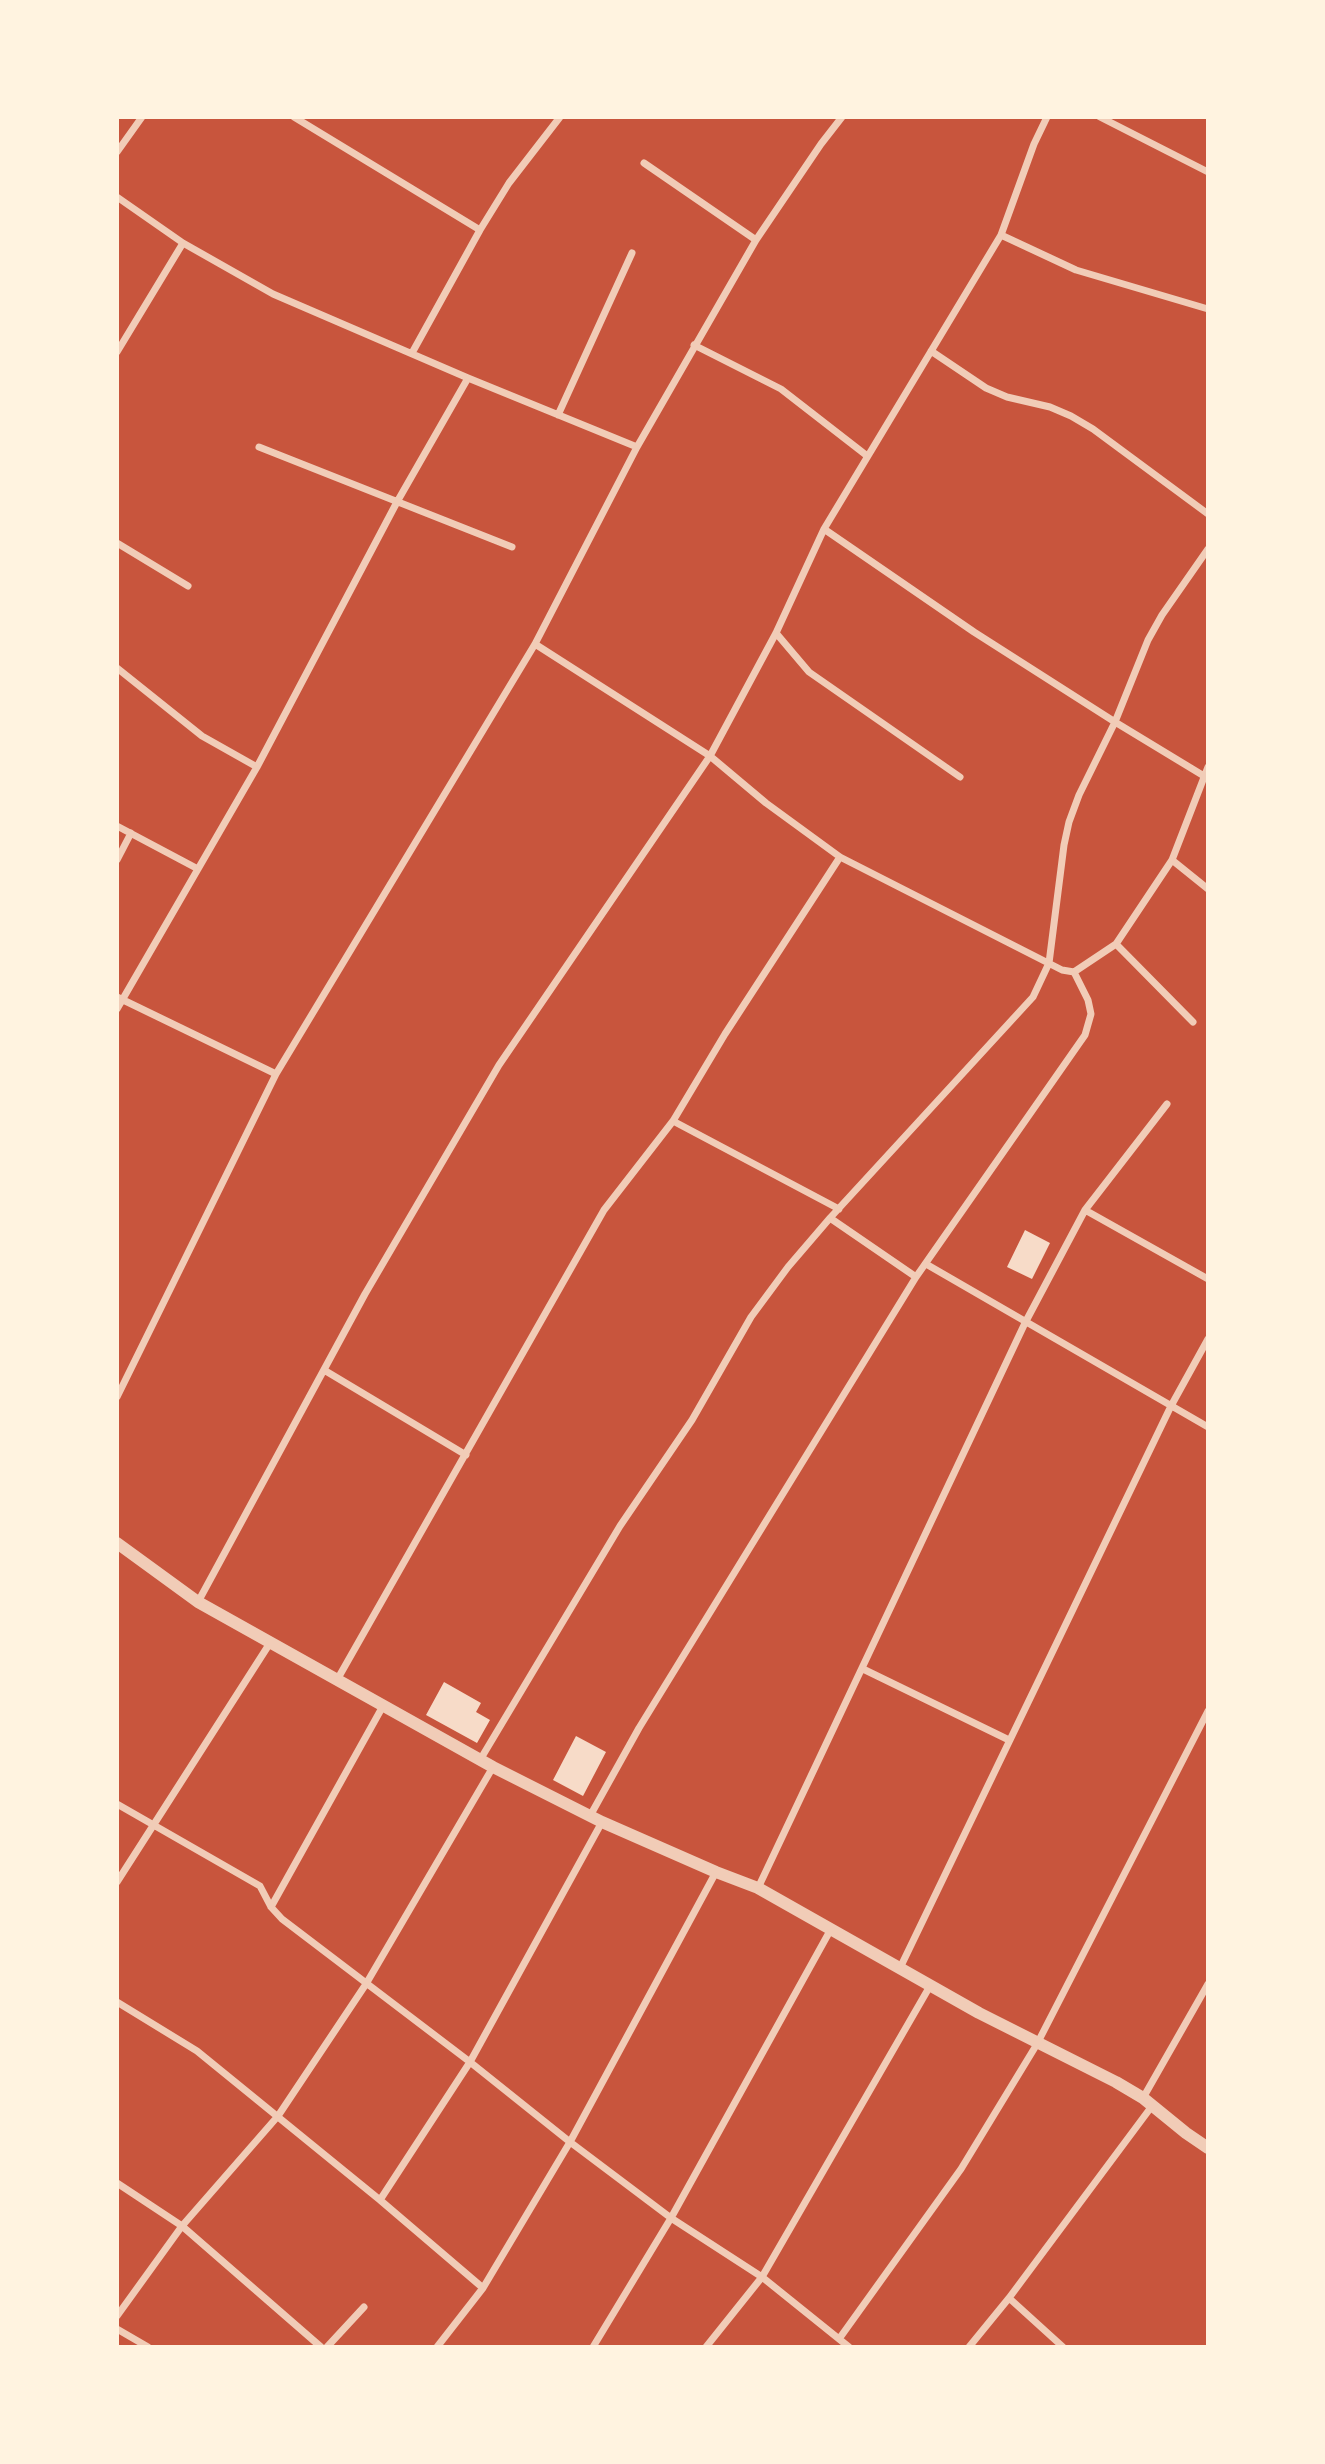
<!DOCTYPE html>
<style>
body{margin:0}
#map{position:relative;width:1325px;height:2464px;overflow:hidden;background:#c8553d;font-family:"Source Sans 3",sans-serif}
canvas{display:block}
.frame{position:absolute;inset:0;border:119px solid #fff3e0;pointer-events:none}
</style>
<div id="map">
<canvas width="1325" height="2464"></canvas>
<div class="frame"></div>
</div>
<script>
const g = document.querySelector('canvas').getContext('2d');
g.lineJoin = 'round';
function fillPath(path, color) { g.fillStyle = color; g.fill(path, 'evenodd'); }
const shape = rows => new Path2D(rows.map(r => 'M' + r).join(''));
function strokePath(path, color, width, dash) { g.strokeStyle = color; g.lineWidth = width; g.lineCap = dash ? 'butt' : 'round'; g.setLineDash(dash || []); g.stroke(path); }
fillPath(shape([
 [1025,1230,1050,1243,1032,1279,1007,1267],
 [444,1682,481,1703,476,1712,490,1720,477,1743,426,1715],
 [576,1736,606,1752,583,1796,553,1780]
]), '#f7dbc8');
strokePath(shape([
 [294,117,480,230],
 [1100,117,1208,172],
 [117,152,142,117],
 [644,163,756,240],
 [117,197,183,243,273,294,468,378,637,447],
 [1001,235,1076,270,1208,309],
 [694,345,781,389,866,455],
 [931,351,986,388,1007,397,1050,407,1071,416,1093,429,1208,514],
 [117,352,183,243],
 [412,353,480,230,509,183,560,117],
 [558,415,632,253],
 [259,447,512,547],
 [824,529,974,632,1115,722,1204,776],
 [117,543,188,586],
 [776,633,809,672,960,777],
 [535,644,710,756,766,803,840,857,1062,970,1074,972,1116,944,1172,860,1208,767],
 [117,668,202,736,257,767],
 [117,826,198,869],
 [117,860,131,833],
 [1172,860,1208,889],
 [1116,944,1193,1022],
 [117,997,276,1074],
 [117,1009,257,767,397,502,468,378],
 [673,1121,839,1209],
 [1085,1210,1208,1279],
 [830,1218,916,1277],
 [926,1264,1208,1427],
 [324,1370,466,1455],
 [117,1397,276,1074,535,644,637,447,756,240,821,144,842,117],
 [198,1602,365,1294,499,1065,710,756,776,633,824,529,1001,235,1034,144,1047,117],
 [863,1669,1009,1740],
 [337,1680,604,1210,673,1121,725,1034,840,857],
 [480,1760,620,1526,692,1420,751,1317,788,1267,830,1218,1033,997,1049,963,1064,845,1069,822,1079,795,1115,722,1148,640,1162,615,1208,549],
 [117,1804,260,1886,271,1907,282,1919,470,2062,570,2142,671,2218,762,2277,849,2347],
 [590,1816,639,1728,916,1277,1085,1035,1091,1014,1088,1000,1074,972],
 [117,1882,270,1643],
 [758,1888,1025,1323,1085,1210,1167,1104],
 [271,1907,383,1706],
 [900,1968,1171,1406,1208,1339],
 [117,2002,197,2051,380,2200],
 [1143,2098,1208,1984],
 [117,2183,182,2226,321,2347],
 [483,2288,570,2142,716,1872],
 [1009,2298,1063,2347],
 [117,2316,182,2226,278,2116,366,1984,493,1767],
 [117,2329,148,2347],
 [839,2339,961,2169,1037,2044,1208,1711],
 [327,2347,364,2307],
 [437,2347,483,2288,380,2200,470,2062,602,1822],
 [593,2347,671,2218,831,1929],
 [706,2347,762,2277,930,1986],
 [969,2347,1009,2298,1152,2106]
]), '#f1ccb7', 7);
strokePath(shape([
 [117,1543,198,1602,493,1767,602,1822,716,1872,758,1888,979,2013,1116,2082,1143,2098,1186,2133,1208,2148]
]), '#f1ccb7', 12);
</script>
